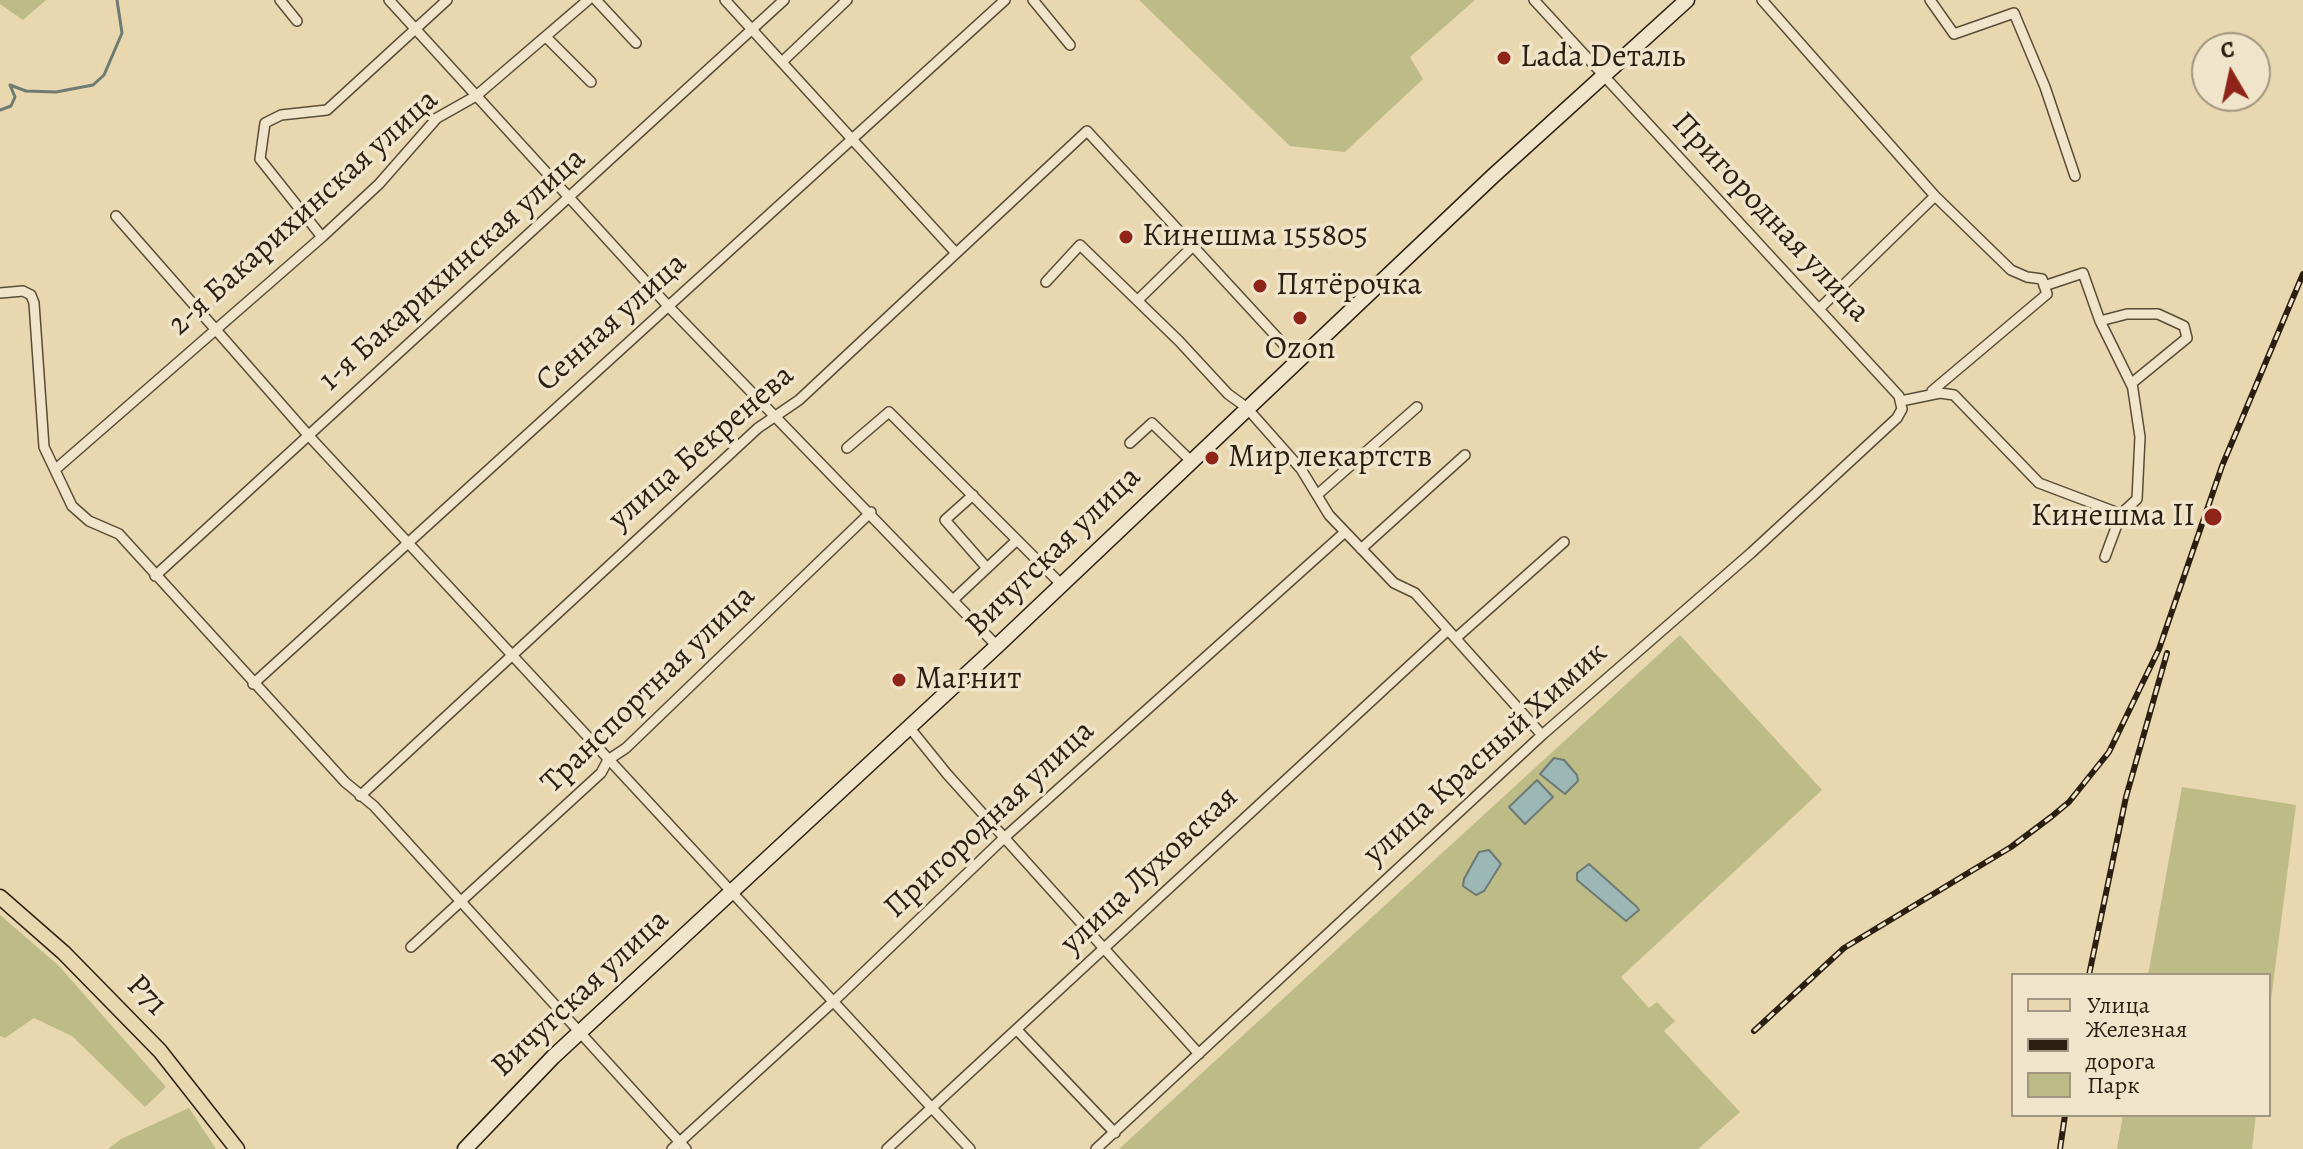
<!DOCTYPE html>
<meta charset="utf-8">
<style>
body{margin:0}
#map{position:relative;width:2303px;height:1149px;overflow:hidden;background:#e8d7af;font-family:Alegreya,serif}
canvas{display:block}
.legend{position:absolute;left:2011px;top:973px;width:260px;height:144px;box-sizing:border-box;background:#f0e5cb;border:2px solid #a19681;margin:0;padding:10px 14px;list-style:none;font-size:24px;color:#2a1f11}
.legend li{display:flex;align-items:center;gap:16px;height:40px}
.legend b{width:40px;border:2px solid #a19681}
.north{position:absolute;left:2191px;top:32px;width:80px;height:80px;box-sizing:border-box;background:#f0e5cb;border:2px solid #a19681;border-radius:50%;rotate:351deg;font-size:22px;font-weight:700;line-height:32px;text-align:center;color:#2a1f11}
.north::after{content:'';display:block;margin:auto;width:28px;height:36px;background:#8f2418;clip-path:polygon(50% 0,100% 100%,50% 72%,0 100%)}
</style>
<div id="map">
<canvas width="2303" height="1149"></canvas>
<ul class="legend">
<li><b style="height:10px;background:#e8d7af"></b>Улица</li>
<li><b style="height:10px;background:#2a1f11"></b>Железная дорога</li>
<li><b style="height:22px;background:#bdbc86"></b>Парк</li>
</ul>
<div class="north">С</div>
</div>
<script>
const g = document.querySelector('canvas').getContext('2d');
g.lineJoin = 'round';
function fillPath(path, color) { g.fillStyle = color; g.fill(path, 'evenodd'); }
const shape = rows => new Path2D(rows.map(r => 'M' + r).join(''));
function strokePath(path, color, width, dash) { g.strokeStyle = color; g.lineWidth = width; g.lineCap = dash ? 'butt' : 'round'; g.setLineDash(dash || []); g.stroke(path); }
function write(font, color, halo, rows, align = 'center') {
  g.font = font + ' Alegreya,serif'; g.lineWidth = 7; g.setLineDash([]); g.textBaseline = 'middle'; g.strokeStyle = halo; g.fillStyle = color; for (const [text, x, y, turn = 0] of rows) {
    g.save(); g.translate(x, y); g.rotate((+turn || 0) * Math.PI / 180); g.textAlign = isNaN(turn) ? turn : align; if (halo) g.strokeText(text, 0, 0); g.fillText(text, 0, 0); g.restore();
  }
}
fillPath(shape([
 [0,0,46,0,23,20,0,4],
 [1139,0,1475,0,1410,57,1423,79,1345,152,1290,146],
 [1680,635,1822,790,1621,977,1649,1008,1657,1002,1675,1021,1664,1031,1740,1112,1698,1149,1119,1149],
 [2182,787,2296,805,2269,1016,2269,975,2148,975],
 [0,915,58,965,166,1087,145,1107,72,1036,34,1018,5,1038,0,1036],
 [189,1108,216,1149,108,1149,121,1139],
 [2123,1115,2256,1115,2252,1149,2117,1149]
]), '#bdbc86');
const water = shape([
 [1554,758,1564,760,1577,775,1578,781,1565,794,1540,774,1554,758],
 [1537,780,1553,797,1525,824,1509,807,1537,780],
 [1489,850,1501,864,1484,891,1476,895,1463,886,1464,879,1479,852,1489,850],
 [1589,864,1637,907,1639,910,1626,921,1577,880,1577,873,1589,864]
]);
fillPath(water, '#9bb7b6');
strokePath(water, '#6e7a74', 2);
strokePath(shape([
 [0,110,11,106,15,97,10,85,26,91,56,92,93,85,104,75,122,33,117,0]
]), '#6e7a74', 3);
const minor = shape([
 [280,0,297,21],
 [389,0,670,308,997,646],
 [596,0,636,43],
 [725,0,956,253],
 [1033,0,1070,45],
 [1762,0,1935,196,2011,270,2027,277,2042,279,2047,294,1932,391],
 [1930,0,1954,34,2014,13,2045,87,2075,176],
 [546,37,591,82],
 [783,61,847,0],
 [116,216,309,436,970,1149],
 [322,237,260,159,265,123,281,115,327,110,447,0],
 [1046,282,1080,245,1179,341,1228,394,1246,407,1301,469,1329,515,1394,583,1415,593,1542,735],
 [2044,286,2083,273,2100,321,2127,314,2158,314,2184,326,2187,338,2132,383,2140,437,2137,499,2121,514],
 [0,293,23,291,31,295,34,303,44,447,72,506,89,521,119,534,345,782,374,806,686,1149],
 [1138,300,1193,246],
 [1819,309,1935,196],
 [2100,321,2132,386],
 [1901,401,1940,393,1954,395,2039,483,2121,514,2105,557],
 [1130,443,1152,423,1190,460],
 [847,448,889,412,1061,584],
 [57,468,322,237,379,184,437,118,476,96,588,0],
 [973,495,945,520,987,568],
 [1317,495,1417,407],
 [1361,549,1465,455],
 [155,576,784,0],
 [953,600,1017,540],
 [1456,638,1564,542],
 [253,684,1005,0],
 [909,727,947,774,1199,1054],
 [360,796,758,428,799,400,1087,131,1297,359],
 [411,947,601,773,608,760,626,748,871,512],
 [1017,1030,1115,1133],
 [672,1149,834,1001,1005,837,1345,532],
 [887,1149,1448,630],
 [1096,1149,1542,735,1751,553,1897,418,1902,409,1899,396,1534,0]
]);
const secondary = shape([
 [465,1149,553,1057,997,646,1493,176,1687,0]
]);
const primary = shape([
 [0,897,64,953,160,1051,237,1149]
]);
strokePath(minor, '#5a4d38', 12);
strokePath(secondary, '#2a1f11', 17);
strokePath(primary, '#2a1f11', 17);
strokePath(minor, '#f0e5cb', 9);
strokePath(secondary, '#f0e5cb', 14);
strokePath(primary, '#e8d7af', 14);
const rail = shape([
 [2089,975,2126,797,2167,653],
 [1754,1031,1844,948,2011,847,2051,817,2069,802,2109,752,2159,649,2222,466,2303,274],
 [2060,1149,2065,1115]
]);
strokePath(rail, '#2a1f11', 6);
strokePath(rail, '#f0e5cb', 3, [9]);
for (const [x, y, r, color] of [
 [1504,58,8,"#8f2418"],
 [1126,237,8,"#8f2418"],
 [1260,286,8,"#8f2418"],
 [1300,318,8,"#8f2418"],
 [1212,458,8,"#8f2418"],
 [2213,517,10,"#8f2418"],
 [899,680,8,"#8f2418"]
]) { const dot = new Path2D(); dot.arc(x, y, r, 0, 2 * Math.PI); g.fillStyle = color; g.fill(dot); strokePath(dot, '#f0e5cb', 3); }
write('32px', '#2a1f11', '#f0e5cb', [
 ["Lada Dеталь",1520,58],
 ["Кинешма 155805",1142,237],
 ["Пятёрочка",1276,286],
 ["Ozon",1300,350,"center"],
 ["Мир лекартств",1228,458],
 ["Кинешма II",2195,517,"right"],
 ["Магнит",915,680]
], 'left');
write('32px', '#2a1f11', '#f0e5cb', [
 ["2-я Бакарихинская улица",304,213,-42],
 ["Пригородная улица",1770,218,47],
 ["1-я Бакарихинская улица",453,270,-42],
 ["Сенная улица",612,323,-42],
 ["улица Бекренева",702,448,-41],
 ["Вичугская улица",1054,552,-44],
 ["Транспортная улица",649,690,-44],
 ["улица Красный Химик",1486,754,-42],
 ["Пригородная улица",990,820,-43],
 ["улица Луховская",1150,871,-43],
 ["Вичугская улица",581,994,-43],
 ["Р71",146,996,46]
]);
</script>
